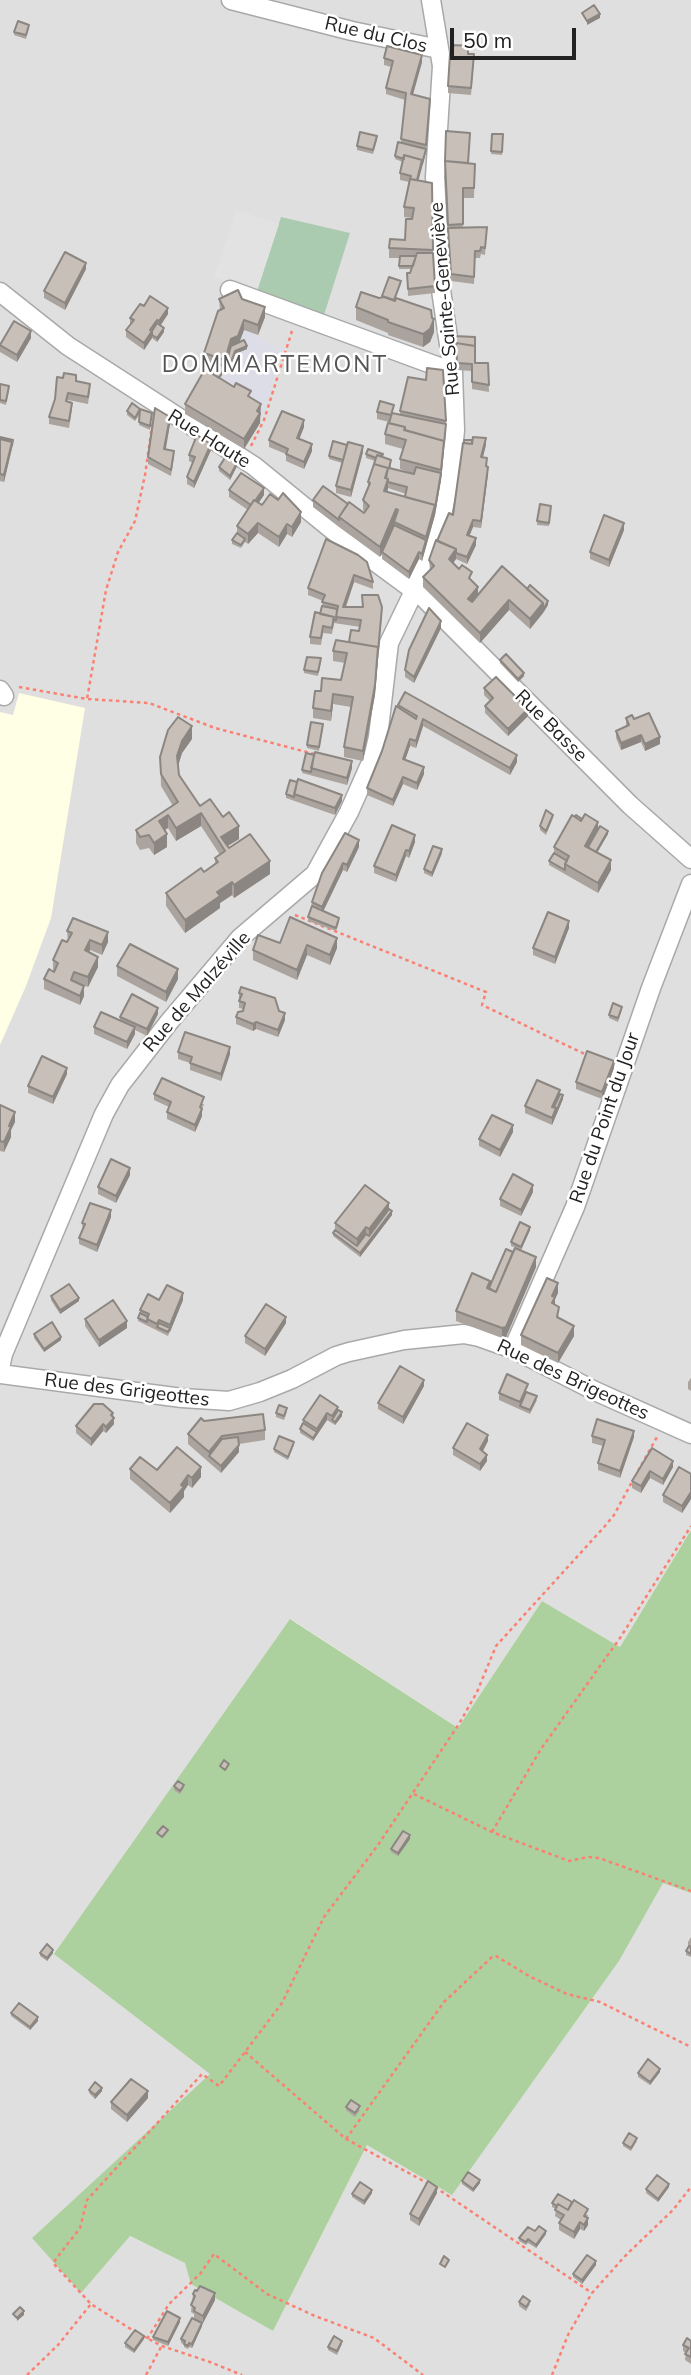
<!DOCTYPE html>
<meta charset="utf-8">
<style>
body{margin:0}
#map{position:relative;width:691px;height:2375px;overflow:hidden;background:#f2efe9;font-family:Mulish,sans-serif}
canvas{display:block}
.scale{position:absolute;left:450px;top:28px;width:126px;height:32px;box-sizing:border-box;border:4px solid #222;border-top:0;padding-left:9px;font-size:21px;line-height:24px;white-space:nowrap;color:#222;-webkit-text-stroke:5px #fff;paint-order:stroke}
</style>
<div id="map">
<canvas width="691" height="2375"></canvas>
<div class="scale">50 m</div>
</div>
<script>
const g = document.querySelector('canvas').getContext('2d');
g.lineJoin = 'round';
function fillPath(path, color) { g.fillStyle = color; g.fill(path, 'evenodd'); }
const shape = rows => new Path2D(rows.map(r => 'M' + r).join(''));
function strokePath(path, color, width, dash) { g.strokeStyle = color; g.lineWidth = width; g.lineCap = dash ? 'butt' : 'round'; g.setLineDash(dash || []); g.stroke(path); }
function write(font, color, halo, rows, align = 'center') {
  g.font = font + ' Mulish,sans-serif'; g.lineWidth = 5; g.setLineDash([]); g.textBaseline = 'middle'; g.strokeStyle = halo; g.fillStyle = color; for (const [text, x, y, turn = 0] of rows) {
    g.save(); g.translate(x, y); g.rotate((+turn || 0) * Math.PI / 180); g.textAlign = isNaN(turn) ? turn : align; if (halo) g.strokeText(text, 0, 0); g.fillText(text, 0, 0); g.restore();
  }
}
fillPath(shape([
 [0,0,691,0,691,1530,620,1647,542,1601,458,1728,291,1619,211,2074,32,2238,129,2236,186,2263,273,2331,367,2145,452,2194,619,1961,663,1882,691,1893,691,2375,0,2375]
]), '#e0dfdf');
fillPath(shape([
 [19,693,85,708,51,918,26,986,0,1045,0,712,13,715]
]), '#ffffe5');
fillPath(shape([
 [691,1530,691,1893,663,1883,619,1961,452,2195,367,2145,273,2331,191,2284,185,2263,130,2236,81,2293,32,2238,210,2074,54,1954,290,1619,458,1728,542,1601,620,1647]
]), '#add19e');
fillPath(shape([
 [281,217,350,233,324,315,257,291]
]), '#aacbaf');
fillPath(shape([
 [236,210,279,224,257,291,214,277]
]), '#e2e2e2');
fillPath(shape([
 [244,330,258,335,259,339,283,349,263,416,216,386,235,354,247,349,238,346]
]), '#dddde8');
const minor = shape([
 [231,0,352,31,439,49],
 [230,290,453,372],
 [0,292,68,346,254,466,340,536,423,597,630,805,691,859],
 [0,690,4,696],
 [513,1349,575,1207,651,988,691,884],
 [0,1368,3,1354,104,1114,120,1085,169,1022,240,938,315,874,349,812,373,758,378,737,389,643,417,585,442,515,451,473,455,430,453,372,441,290,435,177,442,66,431,0],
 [0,1374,182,1398,229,1401,260,1392,292,1379,336,1356,349,1352,404,1340,464,1334,479,1337,513,1349,595,1391,691,1434]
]);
strokePath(minor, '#a9a9a9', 21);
strokePath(shape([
 [251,446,264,420,292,331],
 [19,687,87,699,106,590,118,552,135,521,145,475,153,419],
 [88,699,149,703,215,728,318,755],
 [295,915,486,992,482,1005,587,1055],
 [638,1471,657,1437],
 [414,1794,492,1832,569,1861,588,1857,599,1858,691,1891],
 [492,1832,541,1749,620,1638,691,1526],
 [245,2052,346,2139,429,2184],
 [346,2139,444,2002,492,1957,496,1956,529,1976,567,1994,600,2002,691,2047],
 [435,2187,592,2293],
 [137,2333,91,2304,53,2263,80,2228,87,2200,202,2074,219,2086,245,2052,282,2003,324,1917,378,1845,459,1724,477,1692,496,1646,605,1526,614,1515,633,1480],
 [143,2336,162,2346,210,2362,242,2375],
 [147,2339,169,2304,200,2274,214,2254,267,2294,315,2316,374,2338,423,2375],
 [27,2375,58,2345,91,2304],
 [146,2375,161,2347],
 [552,2375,568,2335,592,2293,626,2255,673,2210,691,2187]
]), '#fa8072', 2.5, [3.5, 3.5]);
strokePath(minor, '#fff', 18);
fillPath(shape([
 [29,28,26,39,14,35,14,32],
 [468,54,474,61,471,95,448,93,448,86],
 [384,58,422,62,413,95,430,106,426,152,418,181,432,183,433,253,435,293,408,296,407,273,410,273,411,269,399,269,399,258,389,258,389,248,405,240,412,218,404,217,404,207,409,182,400,180,400,173,403,162,395,159,395,156,401,142,405,100,386,94,386,88,391,67,384,65],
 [492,134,503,134,502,155,491,154],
 [377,140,373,154,357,150,357,146],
 [470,140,468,163,475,164,474,198,463,198,463,228,487,227,485,255,481,254,480,258,475,258,474,284,451,281,445,171],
 [86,269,65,310,44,298,44,291],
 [401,284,395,300,434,332,430,342,423,347,388,335,388,333,356,320,356,307,382,297,382,296],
 [219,299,242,299,265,317,258,335,244,330,239,342,247,349,235,354,229,371,225,370,220,378,251,398,261,414,260,417,260,423,244,449,185,414,185,404,211,373,215,366,204,363,204,353,220,310],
 [144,306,168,314,160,325,164,332,157,342,152,338,144,350,126,337,126,330,130,325,130,318],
 [455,336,475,363,488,363,489,392,472,389,472,371,457,370],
 [31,338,17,362,0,352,0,344],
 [443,370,446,431,441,480,435,515,422,561,419,559,409,579,382,559,382,553,380,557,339,527,313,507,313,500,348,504,364,513,365,512,363,510,363,500,368,488,368,482,375,461,366,458,366,454,383,457,391,466,391,468,414,474,400,469,400,459,403,449,385,444,385,434,389,422,377,419,377,412,400,415,400,411,426,380],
 [388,488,406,494,405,497,387,492],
 [76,381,90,390,88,404,68,400,67,402,72,409,69,428,49,424,49,417],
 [0,384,9,390,6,405,0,403],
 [140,409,152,413,150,430,139,425,140,414,135,421,127,415,127,411],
 [170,424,166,449,174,457,171,476,148,464,148,457],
 [304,427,299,439,312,451,304,469,286,461,286,454,269,447,269,440],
 [0,437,13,444,4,482,0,481],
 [486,445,483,457,487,466,488,473,481,528,473,527,469,536,476,545,467,564,456,559,453,563,472,581,478,594,527,589,548,605,543,613,530,629,509,610,480,643,423,587,423,577,430,570,429,560,437,541,453,515],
 [211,450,194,488,187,484,187,477,193,463,189,461,189,455],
 [363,452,351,497,336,493,336,486,342,463,329,459,329,456],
 [237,466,230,480,219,471,219,467],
 [229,490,264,495,258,503,301,522,292,537,287,534,279,547,258,533,248,544,245,542,241,548,232,544,232,540,237,533,237,526,248,510,229,497],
 [551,506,549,526,537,525,537,521],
 [624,530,609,567,590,559,590,552],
 [326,539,373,582,373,589,354,582,346,607,362,607,362,595,382,614,375,695,363,761,344,757,344,747,351,707,333,704,331,721,313,718,313,708,321,691,341,680,345,663,333,661,333,651,349,642,359,631,360,627,334,623,332,634,323,633,321,645,310,644,310,637,320,614,323,601,308,595,308,588],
 [441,628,414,683,405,677,405,670],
 [500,660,524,676,518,682,500,663],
 [321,661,318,676,304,673,304,670],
 [484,688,528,716,508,736,485,713,485,706,490,701,484,695],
 [398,705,517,762,510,775,423,726,416,748,410,746,405,760,424,774,417,790,403,784,393,806,367,795,367,788,382,751],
 [626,718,634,719,660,744,645,751,641,742,621,750,616,738,616,731,626,726],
 [323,727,319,751,307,748,307,745],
 [192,739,182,753,178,766,179,775,200,806,239,839,228,846,229,848,270,874,234,898,232,895,220,903,220,908,185,933,166,906,166,893,204,872,215,864,215,858,220,855,201,826,176,841,168,828,164,830,167,847,154,855,149,848,140,850,136,843,136,830,173,806,161,786,160,757],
 [306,753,352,768,347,785,302,773],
 [297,782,342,801,335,815,286,798,286,794],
 [553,818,546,835,540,830,540,826],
 [598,829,608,834,597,852,611,870,598,893,549,865,549,861,554,853,554,847],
 [415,842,409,858,406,856,396,882,374,873,374,866],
 [359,847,347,872,343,870,323,911,339,922,336,931,308,921,312,902,322,873],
 [442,853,432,877,424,873,424,869],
 [569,928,555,964,533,955,533,948],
 [67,931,108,942,102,955,90,950,89,952,98,967,88,987,80,984,84,996,80,1005,44,989,44,979,54,971,53,970,53,960,68,941],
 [280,943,337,948,330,965,307,955,297,980,253,960,253,950],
 [117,966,178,979,166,1002,117,976],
 [239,993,279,1011,285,1020,278,1037,256,1029,253,1031,236,1024,236,1017,243,1009,239,1008],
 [622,1010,618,1022,609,1018,609,1015],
 [158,1014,147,1036,135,1030,135,1034,127,1049,94,1034,94,1027,120,1020,120,1017],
 [178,1052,230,1054,221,1081,190,1070,190,1063,178,1059],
 [614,1068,602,1099,576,1089,576,1082],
 [67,1074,53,1104,28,1093,28,1086],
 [154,1094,204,1104,202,1109,202,1116,195,1132,167,1119,167,1112,169,1107,154,1100],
 [560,1094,563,1099,552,1125,525,1113,525,1106],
 [0,1105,15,1122,11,1130,11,1137,4,1152,0,1151],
 [513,1132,500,1157,479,1146,479,1139],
 [130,1175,116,1203,98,1194,98,1187],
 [533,1192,521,1216,500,1206,500,1199],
 [389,1209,392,1215,360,1257,333,1236,333,1233,335,1230,335,1223],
 [111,1217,97,1252,79,1244,79,1238,83,1230,82,1223],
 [530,1230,521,1250,511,1246,511,1242],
 [536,1267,506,1337,502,1338,456,1321,456,1311,490,1284],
 [558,1293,555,1299,555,1305,559,1318,574,1336,558,1363,521,1345,521,1335],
 [51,1296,79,1301,60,1314,51,1300],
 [159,1300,183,1300,168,1336,138,1321,140,1310],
 [85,1319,127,1328,99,1347,85,1326],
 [286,1323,265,1356,245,1343,245,1336],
 [34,1334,61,1340,44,1352,34,1338],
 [691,1378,691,1391,688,1389,688,1382],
 [424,1386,403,1424,378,1409,378,1403],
 [528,1391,527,1392,537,1400,530,1414,499,1400,499,1393],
 [338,1410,342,1416,335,1425,327,1420,313,1441,300,1433,300,1429,303,1423,303,1420],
 [287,1412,284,1420,276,1417,276,1413],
 [113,1417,114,1424,106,1433,103,1431,91,1446,76,1433,76,1426],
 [204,1421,265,1430,265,1440,239,1444,239,1452,221,1473,188,1444,188,1434],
 [592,1436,634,1437,620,1478,598,1470,598,1463,603,1446,592,1443],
 [488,1441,483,1451,487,1461,480,1471,453,1455,453,1448],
 [294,1445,288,1460,274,1452,274,1449],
 [652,1448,673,1467,663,1485,650,1478,641,1493,632,1488,632,1481],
 [130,1469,157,1470,201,1477,192,1488,188,1485,184,1491,184,1497,170,1513,130,1479],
 [691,1474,691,1499,682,1513,663,1502,663,1495],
 [174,1786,184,1788,180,1794,174,1790],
 [410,1839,398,1856,391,1852,391,1849],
 [691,1937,691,1957,686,1955,686,1951,688,1947,688,1942],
 [40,1953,53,1953,47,1961,40,1956],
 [11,2013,38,2021,30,2030,11,2016],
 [660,2072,650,2085,638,2077,638,2073],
 [89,2090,102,2091,95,2099,89,2093],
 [148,2098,127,2122,111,2109,111,2102],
 [346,2107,360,2110,355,2117,346,2110],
 [637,2141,631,2151,623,2146,623,2143],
 [462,2181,480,2183,473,2192,462,2184],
 [669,2187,658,2202,646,2193,646,2189],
 [372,2193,364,2205,352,2197,352,2194],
 [437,2193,419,2226,410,2220,410,2214],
 [552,2203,588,2215,587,2218,588,2225,584,2231,580,2229,574,2239,559,2230,559,2223,561,2220,555,2216,556,2209,552,2207],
 [535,2231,546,2234,536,2248,528,2243,526,2245,519,2241,519,2238],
 [596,2265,582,2284,573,2277,573,2274],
 [193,2294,215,2300,203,2323,194,2318,194,2314,191,2312],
 [519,2302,530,2304,526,2311,519,2306],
 [180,2322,168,2346,153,2340,153,2337],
 [202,2326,192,2348,189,2347,188,2349,184,2347,184,2344,181,2343,181,2339],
 [144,2339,134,2353,125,2347,125,2343],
 [691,2341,691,2364,685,2360,686,2353,683,2351,683,2345],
 [342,2344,337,2355,328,2350,328,2347]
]), '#aba49e');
fillPath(shape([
 [600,14,600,18,587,25,587,21],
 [422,55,422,62,411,101,411,94],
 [430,99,426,152,416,190,416,183,426,149],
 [86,263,86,269,65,310,65,303],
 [265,307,265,317,258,335,258,325],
 [168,308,168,314,159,328,159,321],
 [434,319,434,332,430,342,423,347,423,334],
 [157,320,157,327,152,334,152,338,144,350,144,343,150,330],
 [244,320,244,330,238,346,225,367,225,360,231,339],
 [164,328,164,332,157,342,157,338],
 [31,331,31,338,17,362,17,355],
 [247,346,247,349,235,354,229,371,229,368,235,351],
 [261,404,260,423,244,449,244,439],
 [170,417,170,424,164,456,164,449],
 [304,420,304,427,297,445,297,438],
 [446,424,441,480,435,515,422,561,422,554,435,505,441,473],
 [486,438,486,445,481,464,481,457],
 [13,440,13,444,4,482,4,475],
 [211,444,211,450,194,488,194,482],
 [312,444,312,451,304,469,304,462],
 [363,446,363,452,351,497,351,490],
 [237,463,237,466,230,480,230,476],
 [488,467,488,473,481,528,481,521],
 [388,479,388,489,384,501,384,491],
 [264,488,264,495,252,513,252,506],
 [396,509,396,519,394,522,394,525,380,557,380,547],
 [301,512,301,522,292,537,292,527],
 [473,520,473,527,467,542,467,535],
 [258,523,258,533,248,544,248,534],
 [624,523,624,530,609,567,609,560],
 [287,524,287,534,279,547,279,537],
 [476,538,476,545,467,564,467,557],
 [456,549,456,559,449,569,449,559],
 [419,552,419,559,409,579,409,572],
 [354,575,354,582,343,614,343,607],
 [478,587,478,597,468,609,468,599],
 [509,600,509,610,480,643,480,633],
 [548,601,548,605,543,613,530,629,530,619,543,603],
 [382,607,375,695,363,761,363,751],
 [441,621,441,628,414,683,414,677],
 [524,673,524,676,518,682,518,679],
 [333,694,333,704,331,721,331,711],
 [528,709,528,716,508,736,508,729],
 [423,719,423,726,416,748,416,741],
 [192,726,192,739,182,753,177,769,177,756,182,741],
 [641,735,641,742,621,750,621,743],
 [660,737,660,744,645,751,645,744],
 [410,739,410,746,403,766,403,759],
 [517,755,517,762,510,775,510,768],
 [352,761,352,768,347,785,347,778],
 [424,767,424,774,417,790,417,783],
 [403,777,403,784,393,806,393,800],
 [342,795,342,801,335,815,335,808],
 [201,813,201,826,176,841,176,828],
 [168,815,168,828,159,834,159,821],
 [598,822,598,832,587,853,585,846],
 [239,826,239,839,224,848,221,837],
 [608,831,608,834,593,860,593,857],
 [167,834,167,847,154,855,154,843],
 [415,835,415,842,409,858,409,851],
 [359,840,359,847,347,872,347,865],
 [442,849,442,853,432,877,432,873],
 [406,850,406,856,396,882,396,875],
 [611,860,611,870,598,893,598,883],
 [270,861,270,874,234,898,234,885],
 [343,863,343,870,322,914,322,907],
 [232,882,232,895,220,903,220,908,185,933,185,920,217,892],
 [569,921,569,928,555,964,555,957],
 [108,932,108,942,102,955,102,945],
 [337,938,337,948,330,965,330,955],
 [90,940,90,950,85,960,85,950],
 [307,945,307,955,297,980,297,970],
 [98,957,98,967,88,987,88,977],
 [178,969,178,979,166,1002,166,992],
 [84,986,84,996,80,1005,80,996],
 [158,1008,158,1014,147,1036,147,1029],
 [285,1013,285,1020,278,1037,278,1030],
 [256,1022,256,1029,253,1031,253,1024],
 [135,1027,135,1034,127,1049,127,1042],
 [230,1047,230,1054,221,1081,221,1074],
 [614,1061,614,1068,602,1099,602,1092],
 [67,1068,67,1074,53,1104,53,1097],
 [563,1095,563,1099,552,1125,552,1118],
 [202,1109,202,1116,195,1132,195,1125],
 [15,1112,15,1122,11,1130,11,1137,4,1152,4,1142,9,1126],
 [513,1125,513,1132,500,1157,500,1150],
 [130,1168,130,1175,116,1203,116,1196],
 [533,1185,533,1192,521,1216,521,1210],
 [389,1203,389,1213,369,1239,369,1229],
 [111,1210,111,1217,97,1252,97,1245],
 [392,1211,392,1215,360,1257,360,1253],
 [366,1227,366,1237,357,1249,357,1239],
 [530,1227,530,1230,521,1250,521,1247],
 [536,1257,536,1267,506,1337,502,1338,502,1328],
 [558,1283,558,1293,555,1299,555,1307,552,1313,552,1296],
 [183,1293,183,1300,170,1332,170,1325],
 [79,1298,79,1301,60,1314,60,1310],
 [286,1317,286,1323,265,1356,265,1349],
 [127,1321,127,1328,99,1347,99,1340],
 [574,1326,574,1336,558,1363,558,1353],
 [61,1337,61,1340,44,1352,44,1349],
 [424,1380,424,1386,403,1424,403,1417],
 [342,1412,342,1416,335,1425,335,1422],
 [113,1413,114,1424,106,1433,106,1427],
 [327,1413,327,1420,313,1441,313,1438,317,1432,317,1429],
 [103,1424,103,1431,91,1446,91,1439],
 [634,1431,634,1437,620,1478,620,1471],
 [488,1435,488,1441,480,1456,480,1449],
 [222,1436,222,1446,209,1456,209,1452],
 [239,1445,239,1452,221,1473,221,1466],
 [487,1455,487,1461,480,1471,480,1464],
 [673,1461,673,1467,663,1485,663,1479],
 [201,1467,201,1477,192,1488,192,1478],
 [650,1471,650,1478,641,1493,641,1486],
 [188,1475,188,1485,184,1491,184,1497,170,1513,170,1503,181,1485],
 [691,1492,691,1499,682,1513,682,1506],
 [410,1835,410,1839,398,1856,398,1853],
 [53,1950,53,1953,47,1961,47,1958],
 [38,2017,38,2021,30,2030,30,2027],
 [660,2069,660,2072,650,2085,650,2082],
 [102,2088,102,2091,95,2099,95,2095],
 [148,2091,148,2098,127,2122,127,2115],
 [480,2180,480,2183,473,2192,473,2189],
 [669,2184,669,2187,658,2202,658,2199],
 [437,2187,437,2193,419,2226,419,2219],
 [372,2190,372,2193,364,2205,364,2201],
 [588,2218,588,2225,584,2231,584,2225],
 [580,2222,580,2229,574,2239,574,2232],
 [546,2231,546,2234,536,2248,536,2245],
 [596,2261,596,2265,582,2284,582,2280],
 [215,2293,215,2300,203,2323,203,2316],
 [24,2311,24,2315,17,2321,17,2318],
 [180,2318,180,2322,168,2346,168,2342],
 [202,2323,202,2326,192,2348,192,2344],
 [144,2336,144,2339,134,2353,134,2350]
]), '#8b8681');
const building = shape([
 [594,5,600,14,587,21,582,13,594,5],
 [18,21,29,25,26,35,14,32,18,21],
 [454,45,468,46,468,54,474,54,471,88,448,86,450,54,454,45],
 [387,46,422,55,411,94,430,99,426,145,401,139,406,93,386,88,393,61,384,58,387,46],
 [446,131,470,133,468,163,445,161,446,131],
 [360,132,377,136,373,150,357,146,360,132],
 [492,134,503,134,502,152,491,151,492,134],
 [398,142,426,149,422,164,422,160,404,155,404,159,395,156,398,142],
 [404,155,422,160,417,180,410,179,411,176,400,173,404,155],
 [445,161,475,164,474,188,463,188,463,224,448,225,445,161],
 [410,179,432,183,433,250,389,248,390,239,405,240,406,219,412,219,414,208,404,207,410,179],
 [487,227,485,248,481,247,480,251,475,251,474,277,451,274,448,228,487,227],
 [65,252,86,263,65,303,44,291,65,252],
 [417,253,433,253,435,286,408,289,407,273,410,273,417,253],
 [400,256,416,256,413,266,399,266,400,256],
 [389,277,401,281,394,300,382,296,389,277],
 [238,290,242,299,265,307,258,325,244,320,238,336,231,339,225,360,204,353,218,311,224,308,219,299,238,290],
 [361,292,379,298,384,297,395,301,396,298,431,310,432,318,434,319,430,329,423,334,388,322,388,320,356,307,361,292],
 [150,296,168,308,159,321,157,320,150,330,152,331,144,343,126,330,134,320,130,318,140,304,144,306,150,296],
 [14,321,31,331,17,355,0,345,14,321],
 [157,323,164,328,157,338,152,335,152,331,157,323],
 [455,336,475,337,475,346,456,343,456,347,455,336],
 [244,340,247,346,235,351,229,368,225,367,219,378,211,373,216,363,225,367,231,346,244,340],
 [456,343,475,346,475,363,488,363,489,385,472,382,472,364,457,363,456,343],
 [427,368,443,370,446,421,400,411,408,377,426,380,427,368],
 [205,369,234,387,236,383,251,391,248,396,261,404,257,411,260,413,244,439,185,404,205,369],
 [64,373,76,375,76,381,90,384,88,397,68,393,66,401,72,403,69,421,49,417,55,399,57,377,63,378,64,373],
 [0,384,9,386,6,401,0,400,0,384],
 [380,401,394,405,391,415,377,412,380,401],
 [132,403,140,409,135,418,127,411,132,403],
 [155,408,170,417,164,449,174,451,171,470,148,457,155,408],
 [140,409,152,413,150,426,139,422,140,409],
 [282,411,304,420,297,438,312,444,304,462,286,454,288,449,269,440,282,411],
 [392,413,446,424,444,444,444,441,405,430,405,427,389,423,392,413],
 [388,423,405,427,404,430,444,441,441,470,400,459,406,440,385,434,388,423],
 [197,435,211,444,194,482,187,477,195,457,189,455,197,435],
 [0,437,13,440,12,445,12,442,0,439,0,437],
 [473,437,486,438,481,457,487,458,486,466,488,467,481,521,473,520,467,535,476,538,467,557,456,553,456,549,437,541,449,513,453,515,463,443,472,444,473,437],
 [0,439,12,442,4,475,0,474,0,439],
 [464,440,472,440,472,444,464,443,464,440],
 [333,441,347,445,343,460,329,456,333,441],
 [348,442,363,446,351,490,336,486,348,442],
 [368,449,383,454,382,456,377,455,376,458,366,454,368,449],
 [377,455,391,460,389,468,414,474,416,467,441,473,435,508,435,505,405,497,407,487,388,482,388,479,386,478,388,468,374,464,377,455],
 [226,456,237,463,230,476,219,467,226,456],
 [374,464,388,468,385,478,388,479,384,491,435,505,426,537,394,522,398,510,396,509,380,547,339,517,349,502,364,513,369,506,363,500,370,483,368,482,374,464],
 [241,473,264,488,255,501,254,500,251,505,229,490,241,473],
 [323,486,348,504,339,517,339,520,313,500,323,486],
 [283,493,301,512,292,527,287,524,279,537,258,523,248,534,237,526,254,500,262,505,270,494,278,500,283,493],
 [540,504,551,506,549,523,537,521,540,504],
 [604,515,624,523,609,560,590,552,604,515],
 [394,525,426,540,422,554,419,552,409,572,382,552,394,525],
 [237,533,245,539,241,545,232,540,237,533],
 [326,539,358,555,367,562,373,582,354,575,343,607,363,607,362,595,378,595,382,607,378,651,378,647,349,642,351,630,359,631,361,620,336,617,338,606,322,602,325,595,308,588,326,539],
 [436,540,456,549,449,559,459,569,462,565,472,572,469,578,478,587,468,599,472,602,502,566,543,603,530,619,509,600,480,633,423,577,434,566,429,560,436,540],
 [530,585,548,601,543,610,543,603,527,589,530,585],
 [322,606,337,609,336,620,333,620,334,617,320,614,322,606],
 [429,608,441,621,414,677,405,670,409,650,429,608],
 [315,612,334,617,332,628,323,626,321,638,310,637,315,612],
 [336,640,378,647,375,685,363,751,344,747,353,697,333,694,331,711,313,708,315,691,321,691,322,678,341,680,347,653,333,651,336,640],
 [506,654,524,673,518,679,500,660,506,654],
 [307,657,321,658,318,672,304,670,307,657],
 [496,677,528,709,508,729,485,706,493,698,484,688,496,677],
 [405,692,517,755,510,768,423,719,416,741,410,739,403,759,424,767,417,783,403,777,393,800,367,788,382,751,396,706,416,719,417,716,398,705,405,692],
 [649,713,660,737,645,744,641,735,621,743,616,731,629,725,626,718,632,715,634,719,649,713],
 [178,717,192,726,182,741,177,756,179,775,200,806,210,799,223,817,229,812,239,826,221,837,229,848,250,834,270,861,234,885,232,882,217,892,220,896,185,920,166,893,201,868,204,872,218,862,215,858,225,851,201,813,176,828,168,815,159,821,167,834,154,843,149,835,140,837,136,830,178,802,161,774,160,757,168,730,178,717],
 [311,722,323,724,319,747,307,745,311,722],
 [315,752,352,761,347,778,311,768,315,752],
 [306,753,314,755,311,772,302,770,306,753],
 [298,779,342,795,335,808,294,794,298,779],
 [290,780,297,782,294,797,286,794,290,780],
 [546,810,553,815,546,831,540,826,546,810],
 [585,814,598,822,585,846,611,860,598,883,565,864,569,856,554,847,572,815,581,821,585,814],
 [576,815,582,819,581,821,575,817,576,815],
 [392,825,415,835,409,851,406,850,396,875,374,866,392,825],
 [600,826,608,831,596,852,588,847,600,826],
 [345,833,359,840,347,865,343,863,322,907,312,902,322,873,345,833],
 [433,846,442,849,432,873,424,869,433,846],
 [554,853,567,861,565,864,565,870,549,861,554,853],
 [312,906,339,918,336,928,308,917,312,906],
 [548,912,569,921,555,957,533,948,548,912],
 [290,917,337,938,330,955,307,945,297,970,253,950,258,935,280,943,290,917],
 [73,918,108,932,102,945,90,940,85,950,98,957,88,977,74,972,71,980,84,986,80,996,44,979,49,969,54,972,58,963,53,960,62,940,67,942,72,933,67,931,73,918],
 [130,944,178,969,166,992,117,966,130,944],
 [241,987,275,998,279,1011,285,1013,278,1030,256,1022,253,1024,236,1017,238,1012,243,1011,245,1003,239,1001,242,994,239,993,241,987],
 [132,994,158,1008,147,1029,120,1017,132,994],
 [613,1003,622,1007,618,1018,609,1015,613,1003],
 [101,1012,135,1027,127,1042,94,1027,101,1012],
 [185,1032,230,1047,221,1074,190,1063,192,1057,178,1052,185,1032],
 [587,1051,614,1061,602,1092,576,1082,587,1051],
 [42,1056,67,1068,53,1097,28,1086,42,1056],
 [162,1078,204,1097,200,1107,202,1109,195,1125,167,1112,171,1102,154,1094,162,1078],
 [537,1080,560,1090,552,1107,556,1108,552,1118,525,1106,537,1080],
 [560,1094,563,1095,556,1112,556,1108,554,1107,560,1094],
 [0,1105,15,1112,9,1126,11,1127,4,1142,0,1141,0,1105],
 [492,1115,513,1125,500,1150,479,1139,492,1115],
 [111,1159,130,1168,116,1196,98,1187,111,1159],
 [513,1174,533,1185,521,1210,500,1199,513,1174],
 [365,1185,389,1203,369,1229,366,1227,357,1239,335,1223,365,1185],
 [90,1203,111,1210,97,1245,79,1238,85,1224,82,1223,90,1203],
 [389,1209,392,1211,360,1253,333,1233,335,1230,357,1246,366,1234,369,1236,389,1209],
 [520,1222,530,1227,521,1247,511,1242,520,1222],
 [515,1248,536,1257,506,1327,502,1328,456,1311,472,1273,490,1281,487,1288,496,1292,515,1248],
 [506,1249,513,1252,496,1292,489,1288,506,1249],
 [547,1278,558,1283,552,1296,555,1297,552,1303,559,1307,557,1317,574,1326,558,1353,521,1335,547,1278],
 [69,1284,79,1298,60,1310,51,1296,69,1284],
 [167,1285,183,1293,170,1325,159,1320,157,1324,147,1319,149,1314,140,1310,148,1294,159,1300,167,1285],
 [113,1300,127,1321,99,1340,85,1319,113,1300],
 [266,1304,286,1317,265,1349,245,1336,266,1304],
 [140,1313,148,1317,147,1322,138,1318,140,1313],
 [52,1322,61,1337,44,1349,34,1334,52,1322],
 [159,1323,170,1328,168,1332,157,1327,159,1323],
 [400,1366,424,1380,403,1417,378,1403,400,1366],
 [507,1374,528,1384,520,1402,499,1393,507,1374],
 [526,1392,537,1396,530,1410,520,1406,526,1392],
 [320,1395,338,1407,332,1416,327,1413,317,1429,303,1420,320,1395],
 [94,1404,103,1404,113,1413,111,1415,114,1418,106,1427,103,1424,91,1439,76,1426,94,1404],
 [279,1405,287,1408,284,1416,276,1413,279,1405],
 [338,1410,342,1412,335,1422,332,1420,338,1410],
 [263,1414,265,1430,222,1436,209,1452,188,1434,201,1418,204,1421,263,1414],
 [597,1419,634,1431,620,1471,598,1463,605,1440,592,1436,597,1419],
 [303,1423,317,1432,313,1438,300,1429,303,1423],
 [467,1423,488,1435,480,1449,487,1455,480,1464,453,1448,467,1423],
 [279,1436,294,1442,288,1457,274,1449,279,1436],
 [238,1437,239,1445,221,1466,209,1456,222,1439,238,1437],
 [177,1447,201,1467,192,1478,188,1475,181,1485,184,1487,170,1503,130,1469,140,1457,157,1470,177,1447],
 [652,1448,673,1461,663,1479,650,1471,641,1486,632,1481,652,1448],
 [679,1467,691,1474,691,1492,682,1506,663,1495,679,1467],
 [224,1760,229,1764,225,1770,220,1766,224,1760],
 [178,1781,184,1785,180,1791,174,1786,178,1781],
 [163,1826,168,1830,162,1837,157,1833,163,1826],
 [403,1831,410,1835,398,1853,391,1849,403,1831],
 [47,1944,53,1950,47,1958,40,1953,47,1944],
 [689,1946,691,1947,691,1954,686,1951,689,1946],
 [19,2003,38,2017,30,2027,11,2013,19,2003],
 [648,2059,660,2069,650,2082,638,2073,648,2059],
 [131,2079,148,2091,127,2115,111,2102,131,2079],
 [95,2082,102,2088,95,2095,89,2090,95,2082],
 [351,2100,360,2106,355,2113,346,2107,351,2100],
 [629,2133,637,2138,631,2148,623,2143,629,2133],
 [468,2172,480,2180,473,2189,462,2181,468,2172],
 [657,2175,669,2184,658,2199,646,2189,657,2175],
 [428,2181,437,2187,419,2219,410,2214,428,2181],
 [360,2182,372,2190,364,2201,352,2194,360,2182],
 [558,2194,572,2202,568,2210,558,2204,557,2206,552,2203,558,2194],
 [574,2200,588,2209,584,2216,588,2218,584,2225,580,2222,574,2232,559,2223,564,2215,555,2210,558,2204,568,2210,574,2200],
 [539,2226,546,2231,536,2245,528,2239,526,2242,519,2238,528,2227,535,2231,539,2226],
 [587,2255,596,2261,582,2280,573,2274,587,2255],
 [444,2256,449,2260,445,2267,440,2264,444,2256],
 [200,2286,215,2293,203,2316,194,2311,195,2308,191,2305,195,2296,193,2294,195,2290,197,2291,200,2286],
 [523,2296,530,2301,526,2307,519,2302,523,2296],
 [20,2307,24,2311,17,2318,13,2314,20,2307],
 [167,2311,180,2318,168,2342,153,2337,167,2311],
 [192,2318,202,2323,192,2344,189,2343,188,2346,184,2344,185,2341,181,2339,192,2318],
 [135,2330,144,2336,134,2350,125,2343,135,2330],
 [334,2336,342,2341,337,2351,328,2347,334,2336],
 [687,2338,691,2341,691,2357,685,2354,689,2348,683,2345,687,2338]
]);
fillPath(building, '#c7bfb8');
strokePath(building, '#8b8681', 2);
write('19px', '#222', '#fff', [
 ["Rue du Clos",376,35,13],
 ["Rue Sainte-Geneviève",445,299,-95],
 ["Rue Haute",209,439,32],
 ["Rue Basse",551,726,45],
 ["Rue de Malzéville",197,992,-49],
 ["Rue du Point du Jour",605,1118,-71],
 ["Rue des Brigeottes",573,1380,25],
 ["Rue des Grigeottes",127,1390,7]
]);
g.letterSpacing = '2px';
write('23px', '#555', '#fff', [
 ["DOMMARTEMONT",275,365]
]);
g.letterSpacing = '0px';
</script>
